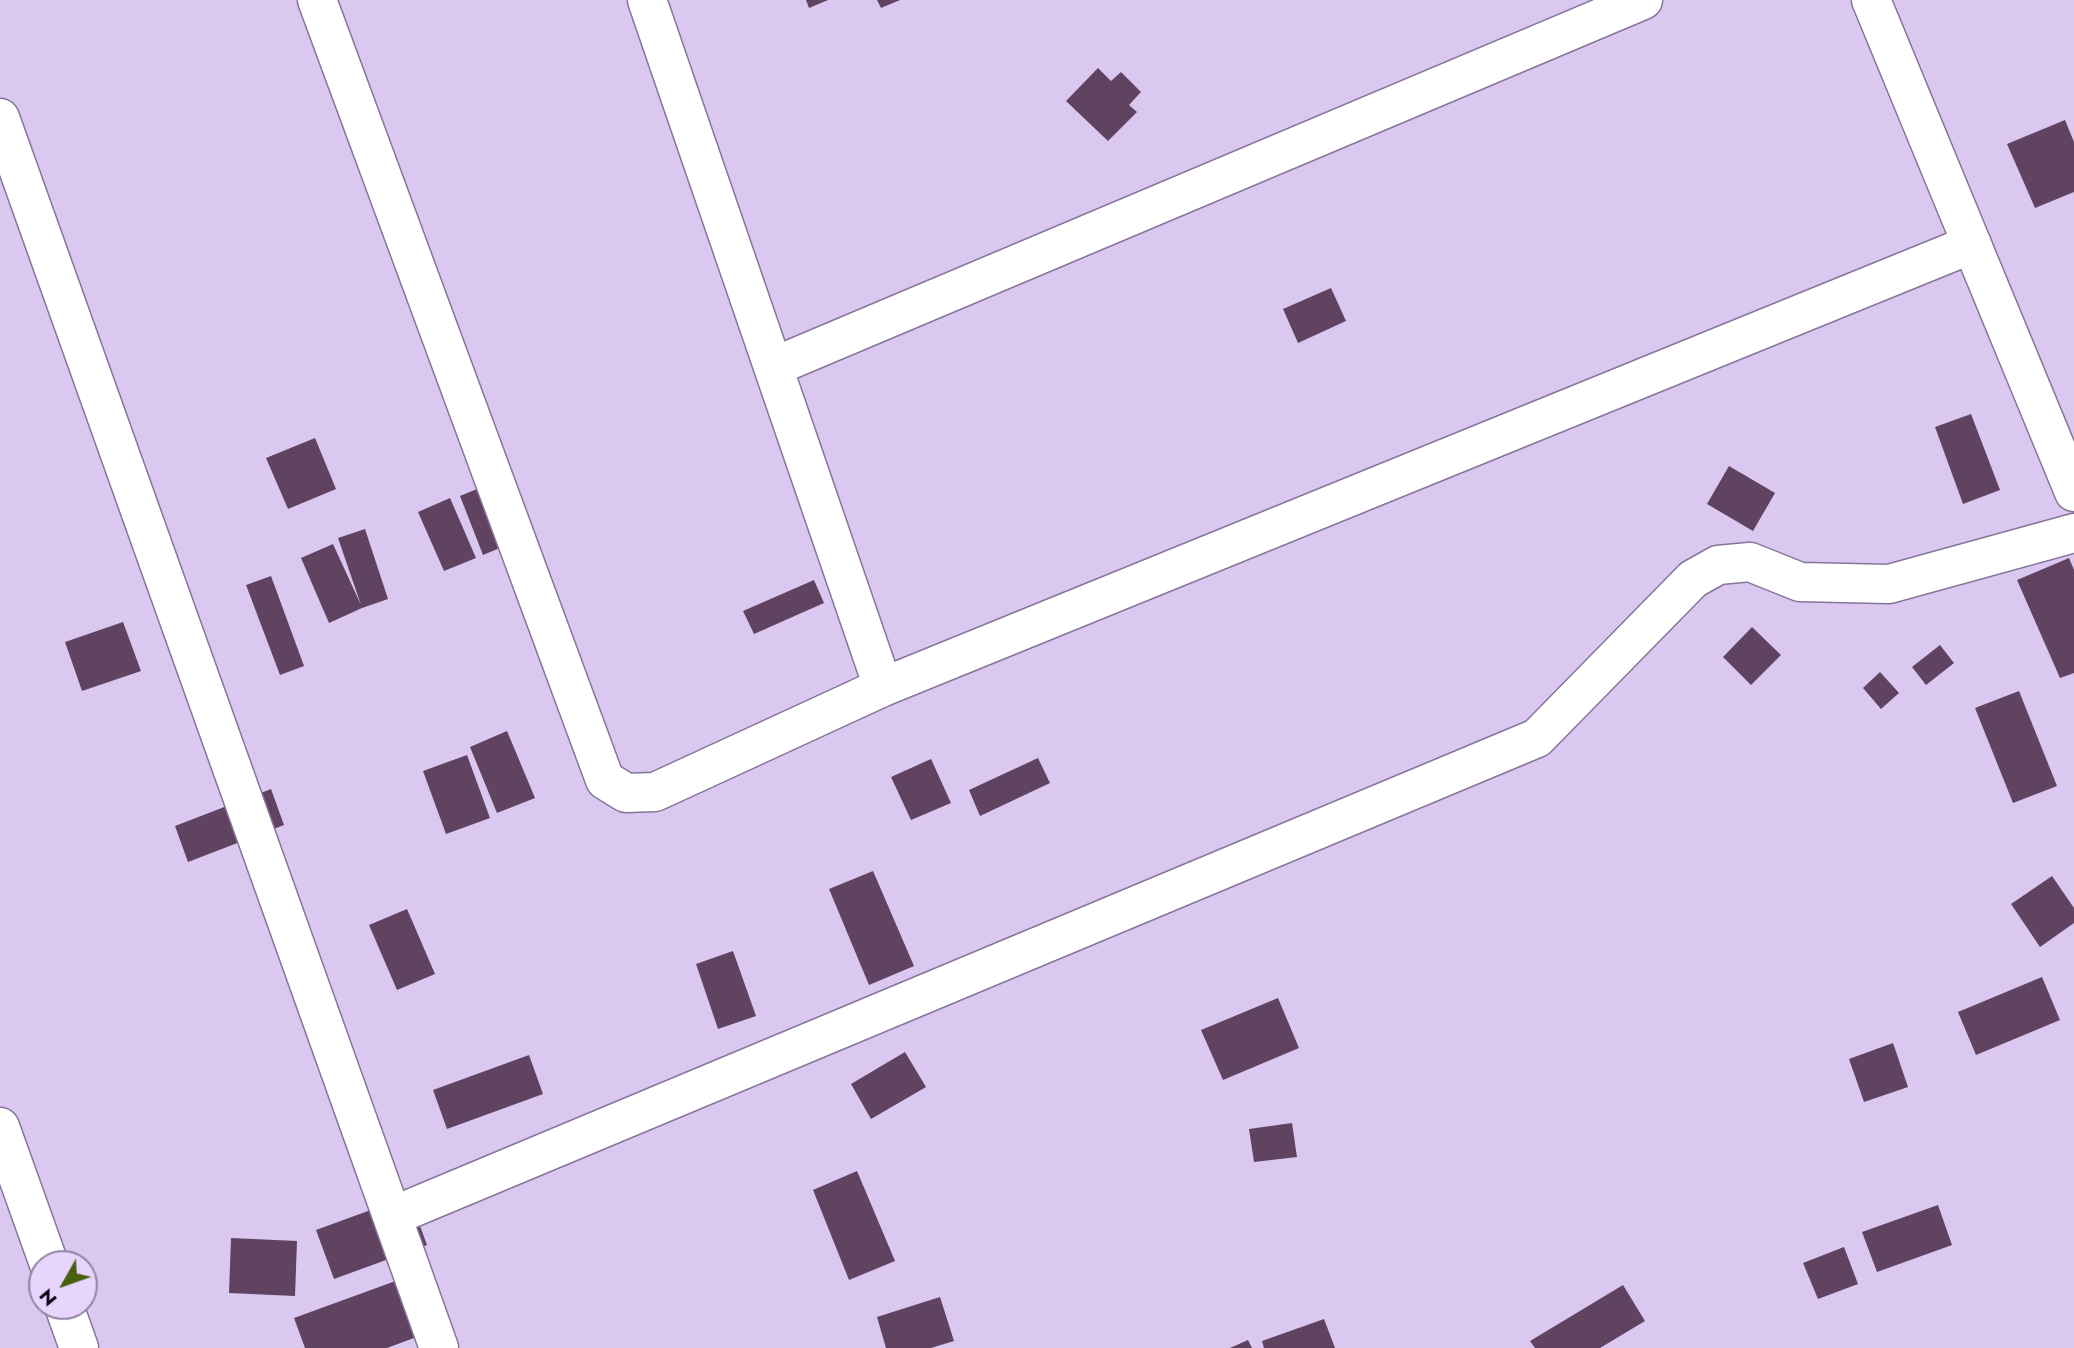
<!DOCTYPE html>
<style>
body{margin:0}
#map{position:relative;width:2074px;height:1348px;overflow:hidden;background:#dbc8f0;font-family:Jost,sans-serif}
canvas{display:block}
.north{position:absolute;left:28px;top:1250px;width:70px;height:70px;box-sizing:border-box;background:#e8d5fe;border:2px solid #9183a1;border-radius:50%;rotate:230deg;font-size:19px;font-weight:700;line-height:28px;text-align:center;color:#0e0815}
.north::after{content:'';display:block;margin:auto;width:24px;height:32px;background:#46600e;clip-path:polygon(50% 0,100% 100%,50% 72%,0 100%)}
</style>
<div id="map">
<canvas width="2074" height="1348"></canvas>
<div class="north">N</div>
</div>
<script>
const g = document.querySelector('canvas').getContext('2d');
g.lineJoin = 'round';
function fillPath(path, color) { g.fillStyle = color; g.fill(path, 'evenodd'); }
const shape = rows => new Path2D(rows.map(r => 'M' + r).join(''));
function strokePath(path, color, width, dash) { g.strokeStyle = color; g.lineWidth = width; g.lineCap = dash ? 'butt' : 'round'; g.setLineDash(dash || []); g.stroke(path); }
fillPath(shape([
 [806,0,828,0,809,8],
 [877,0,900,0,881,8],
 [1098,68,1111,81,1121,72,1141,92,1129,105,1137,112,1108,141,1066,101],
 [2065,120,2074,142,2074,192,2035,208,2007,144],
 [1331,288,1346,321,1298,343,1283,309],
 [1971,414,2000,490,1963,504,1935,427],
 [315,438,336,489,288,509,266,458],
 [1729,466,1775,493,1753,531,1707,504],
 [484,486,507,545,483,555,460,496],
 [450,498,476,558,444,571,418,512],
 [365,529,388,599,362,608,329,623,301,558,333,544,361,605,338,538],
 [2069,558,2074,570,2074,673,2060,678,2017,580],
 [271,576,304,666,280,675,246,585],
 [814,580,824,603,754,634,743,611],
 [123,622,141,671,82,691,65,642],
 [1752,627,1781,655,1751,685,1723,657],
 [1940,645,1954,663,1926,685,1912,667],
 [1880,672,1899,693,1881,709,1863,688],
 [2019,691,2057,786,2013,803,1975,708],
 [507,731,535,798,497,813,470,747],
 [467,755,490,818,446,834,423,771],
 [1038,758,1050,783,980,816,969,790],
 [931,759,951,803,911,820,891,777],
 [271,789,284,825,188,862,175,826],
 [873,871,914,966,869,985,829,889],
 [2052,876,2074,908,2074,923,2040,947,2011,904],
 [407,909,435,974,397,990,369,925],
 [733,951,756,1016,718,1029,696,964],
 [2042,977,2060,1020,1976,1055,1958,1012],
 [1278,998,1299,1048,1223,1080,1201,1030],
 [1893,1043,1908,1087,1864,1102,1849,1059],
 [905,1052,926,1087,871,1119,851,1084],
 [529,1055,543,1094,447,1129,433,1090],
 [1292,1123,1297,1157,1254,1162,1249,1129],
 [857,1171,895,1261,849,1280,813,1190],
 [409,1196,427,1245,334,1279,316,1230],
 [1938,1205,1952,1245,1877,1272,1862,1232],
 [231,1238,297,1241,295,1296,229,1293],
 [1844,1247,1858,1284,1818,1299,1803,1263],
 [401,1279,422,1335,387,1348,305,1348,294,1318],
 [1623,1285,1645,1321,1600,1348,1535,1348,1530,1341],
 [940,1297,954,1341,931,1348,886,1348,877,1317],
 [1324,1319,1335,1348,1264,1348,1262,1341],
 [1248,1340,1252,1348,1230,1348]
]), '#5f4360');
const minor = shape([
 [317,0,605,780,626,793,655,792,883,687,1972,244],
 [647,0,883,687],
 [1871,0,2074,492],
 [0,118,439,1348],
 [773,367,1643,0],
 [0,1127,49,1264],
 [393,1216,1537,738,1693,579,1718,565,1750,562,1800,582,1889,584,2074,533],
 [64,1306,79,1348]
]);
strokePath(minor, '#867599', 41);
strokePath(minor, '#fff', 38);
</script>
